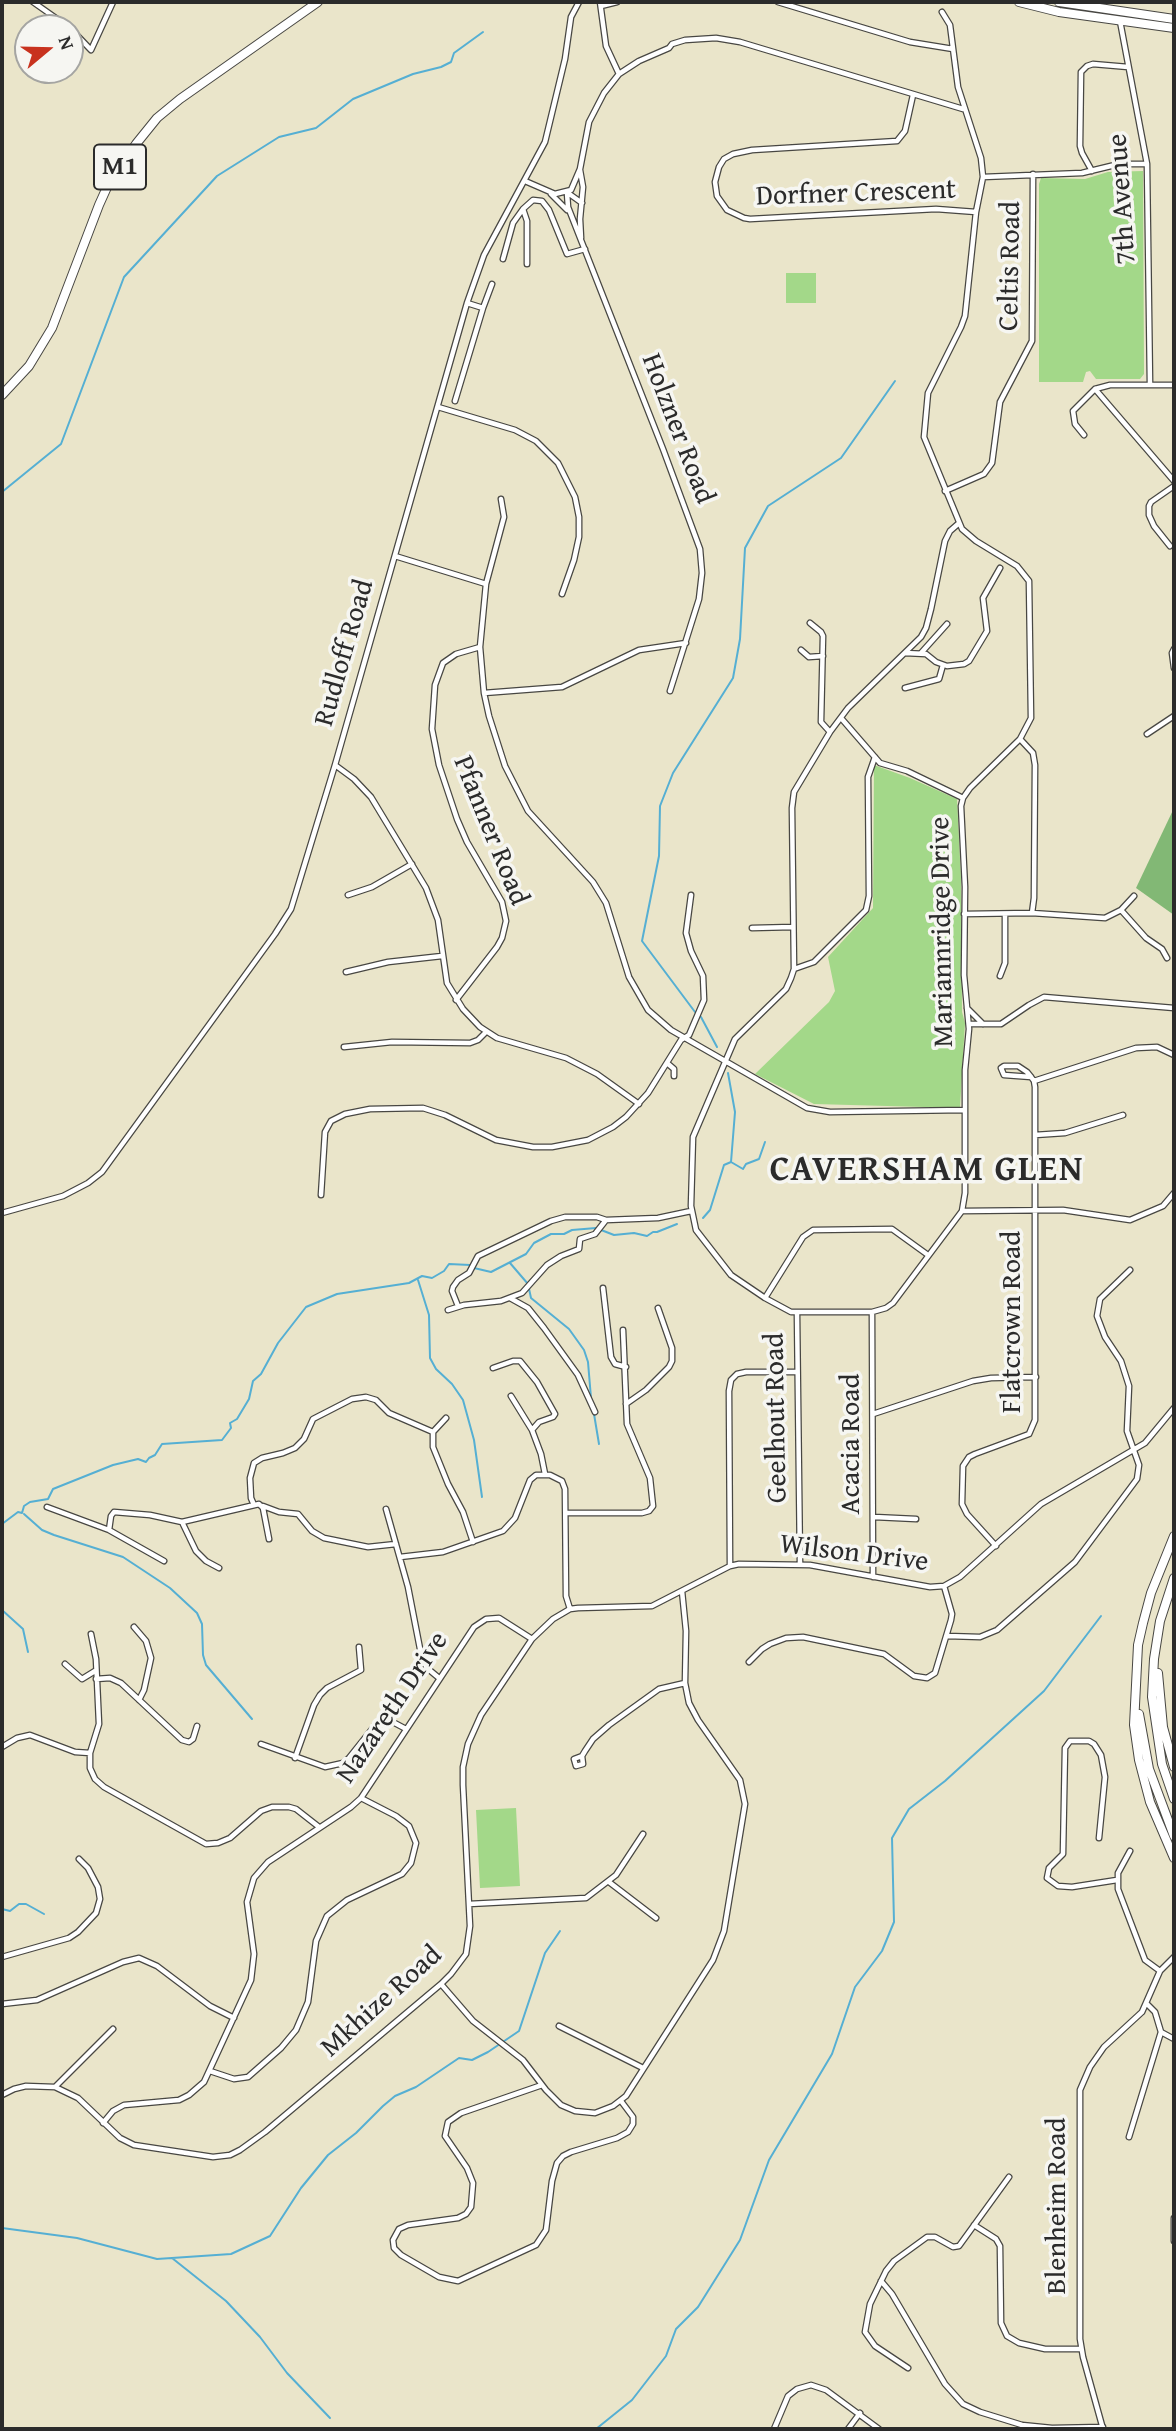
<!DOCTYPE html>
<style>
body{margin:0}
#map{position:relative;width:1176px;height:2431px;overflow:hidden;background:#eae5ca;font-family:"Gentium Book Plus",serif}
canvas{display:block}
.frame{position:absolute;inset:0;border:4px solid #2b2b2b;pointer-events:none}
.north{position:absolute;left:14px;top:14px;width:70px;height:70px;box-sizing:border-box;background:#f6f6f2;border:2px solid #a5a5a2;border-radius:50%;rotate:71deg;font-size:19px;font-weight:700;line-height:28px;text-align:center;color:#2b2b2b}
.north::after{content:'';display:block;margin:auto;width:24px;height:32px;background:#c8321e;clip-path:polygon(50% 0,100% 100%,50% 72%,0 100%)}
</style>
<div id="map">
<canvas width="1176" height="2431"></canvas>
<div class="frame"></div>
<div class="north">N</div>
</div>
<script>
const g = document.querySelector('canvas').getContext('2d');
g.lineJoin = 'round';
function fillPath(path, color) { g.fillStyle = color; g.fill(path, 'evenodd'); }
const shape = rows => new Path2D(rows.map(r => 'M' + r).join(''));
function strokePath(path, color, width, dash) { g.strokeStyle = color; g.lineWidth = width; g.lineCap = dash ? 'butt' : 'round'; g.setLineDash(dash || []); g.stroke(path); }
function write(font, color, halo, rows, align = 'center') {
  g.font = font + ' "Gentium Book Plus",serif'; g.lineWidth = 7; g.setLineDash([]); g.textBaseline = 'middle'; g.strokeStyle = halo; g.fillStyle = color; for (const [text, x, y, turn = 0] of rows) {
    g.save(); g.translate(x, y); g.rotate((+turn || 0) * Math.PI / 180); g.textAlign = isNaN(turn) ? turn : align; if (halo) g.strokeText(text, 0, 0); g.fillText(text, 0, 0); g.restore();
  }
}
fillPath(shape([
 [1143,171,1144,374,1140,379,1096,379,1090,371,1086,372,1083,382,1039,382,1039,184,1041,178,1085,179,1108,172],
 [786,273,816,273,816,303,786,303],
 [874,765,910,778,957,799,961,878,962,1012,965,1023,960,1108,814,1104,755,1074,829,1002,835,991,828,957,873,908],
 [516,1808,520,1886,480,1888,476,1810]
]), '#a3d889');
fillPath(shape([
 [1174,808,1174,915,1136,888]
]), '#82b875');
strokePath(shape([
 [2,492,61,444,124,277,217,176,279,137,316,128,353,99,413,74,441,67,451,62,454,53,483,32],
 [695,1012,642,941,659,856,660,806,673,773,733,678,740,639,745,548,768,506,841,458,895,381],
 [701,1017,717,1047],
 [728,1073,735,1112,731,1162],
 [703,1218,710,1210,724,1165,731,1162,743,1169,746,1164,759,1159,765,1142],
 [510,1263,528,1284,531,1298,569,1329,584,1350,588,1362,591,1398],
 [474,1268,491,1272,526,1254,534,1243,551,1234,564,1234,572,1230,596,1228,614,1235,634,1233,647,1236,653,1232,657,1232,677,1224],
 [418,1280,429,1315,430,1358,436,1369,452,1384,463,1400,474,1440,482,1497],
 [594,1414,599,1444],
 [24,1514,42,1530,54,1535,123,1557,170,1588,197,1613,202,1624,203,1655,206,1665,252,1719],
 [2,1524,18,1512,22,1513,24,1506,30,1502,48,1499,53,1489,113,1465,138,1459,146,1462,149,1458,155,1455,162,1444,222,1440,231,1428,230,1423,237,1419,249,1399,253,1381,261,1374,278,1343,306,1307,337,1294,409,1283,422,1276,432,1278,444,1271,449,1264,470,1265],
 [2,1610,23,1629,28,1652],
 [2,1909,10,1911,19,1904,26,1904,44,1914],
 [2,2228,77,2238,157,2259,231,2254,270,2236,301,2188,328,2155,356,2133,383,2106,395,2096,416,2087,459,2058,472,2060,488,2052,519,2031,545,1953,560,1931],
 [172,2258,226,2301,260,2337,287,2373,330,2418],
 [596,2429,632,2400,666,2356,676,2329,698,2307,740,2240,769,2160,832,2054,855,1987,882,1951,894,1922,892,1838,909,1809,945,1781,1044,1691,1101,1616]
]), '#55afd3', 2);
const minor = shape([
 [33,2,70,28],
 [600,2,606,46,619,74],
 [778,2,910,42,953,49],
 [601,6,617,2],
 [942,12,950,25,958,87,981,158,983,177,976,212,965,316,961,327,928,393,924,437,962,529,976,541,1017,566,1029,581,1031,718,1020,739,970,788,963,798,961,806,965,887,964,975,969,1029,965,1070,965,1193,962,1211,893,1303,886,1308,872,1312,791,1312,765,1298,731,1275,696,1230,691,1206,693,1137,735,1039,786,989,791,978,794,969,792,808,794,792,830,732,848,708,921,637,926,628,931,609,945,541,950,531,958,524],
 [1120,21,1147,164,1150,385],
 [70,28,91,50,113,2],
 [913,95,905,131,897,141,752,150,733,154,724,159,719,167,715,182,717,196,727,210,744,218,750,219,936,209,976,212],
 [580,170,583,187,580,219,581,238],
 [1092,171,1082,153,1080,146,1081,72,1087,66,1093,64,1128,67],
 [983,177,1082,173,1119,164,1147,164],
 [525,181,555,194,571,190,580,169,589,122,604,93,619,74,639,61,669,48,672,44,685,40,716,38,740,42,963,109],
 [567,193,568,207,663,449,700,549,702,573,699,599,670,691],
 [568,193,582,203],
 [551,194,567,210],
 [503,259,513,223,523,209],
 [527,264,527,221,523,209,533,200,542,201,549,210,567,254,585,249],
 [483,308,492,284],
 [1095,389,1174,481],
 [455,401,483,308,467,303],
 [438,407,515,430,536,441,558,463,575,497,579,517,579,537,574,560,562,594],
 [1084,435,1075,424,1073,411,1095,389,1110,385,1174,385],
 [945,491,984,474,992,463,1000,402,1032,341,1033,174],
 [501,499,504,517,486,584,480,647,484,693,489,716,505,766,528,811,593,882,606,903,629,977,648,1010,671,1030,807,1108,830,1112,965,1110],
 [1170,546,1154,526,1149,515,1149,506,1151,502,1174,486],
 [395,556,486,584],
 [810,623,821,632,823,636,821,722,830,732],
 [1174,649,1172,653,1174,668],
 [801,650,809,657,823,656],
 [905,653,926,654,936,662,947,666,964,664,969,661,987,631,983,598,1000,568],
 [921,653,947,624],
 [905,688,939,679,943,665],
 [484,693,562,687,639,650,686,643],
 [841,718,880,763,907,771,963,798],
 [1147,734,1174,716],
 [335,765,354,779,371,797,426,888,438,920,447,983,463,1009,480,1027,497,1038,566,1058,597,1074,639,1104],
 [348,895,372,887,412,864],
 [1121,910,1146,938,1162,949,1167,958],
 [1032,913,1105,918,1121,910,1134,896],
 [964,914,1032,913,1034,898,1035,765,1033,753,1020,739],
 [752,928,793,927],
 [794,969,814,962,866,910,869,896,868,777,875,757],
 [346,972,388,962,442,956],
 [1000,976,1005,963,1005,914],
 [456,1000,497,947,502,938,506,921,502,902,467,842,457,819,439,765,432,729,435,685,443,663,456,654,480,647],
 [967,1008,983,1024],
 [969,1024,1001,1024,1029,1005,1044,997,1174,1008],
 [344,1047,392,1042,470,1043,478,1040,486,1032],
 [667,1063,674,1069,674,1076],
 [1034,1081,1136,1048,1157,1047,1174,1055],
 [1035,1135,1065,1133,1123,1115],
 [321,1195,325,1132,331,1121,345,1114,370,1109,423,1108,445,1115,496,1140,533,1147,552,1147,588,1140,613,1127,626,1117,648,1093,681,1040,689,1035,704,1000,703,976,691,951,686,933,691,895],
 [962,1211,1063,1210,1130,1220,1163,1206,1174,1193],
 [2,1213,63,1196,88,1183,102,1172,275,934,291,909,335,765,467,303,484,255,545,142,565,59,571,17,579,2],
 [603,1288,611,1357,615,1364,626,1367],
 [510,1298,528,1308,544,1328,578,1375,595,1412],
 [765,1298,803,1237,813,1230,892,1229,928,1255],
 [458,1306,452,1291,453,1287,458,1280,469,1273,478,1256,551,1221,565,1217,597,1217,606,1220],
 [448,1310,464,1305,501,1301,522,1293,547,1265,561,1256,579,1249,580,1239,595,1234,606,1220,658,1218,691,1211],
 [872,1312,873,1577],
 [797,1313,800,1564],
 [493,1368,513,1361,520,1361,537,1382,555,1414,553,1417,539,1422,532,1430],
 [511,1396,532,1430,541,1454,545,1474],
 [626,1404,646,1390,669,1367,672,1361,672,1348,658,1308],
 [873,1414,973,1381,991,1378,1036,1377],
 [446,1418,433,1432,433,1447,448,1484,463,1512,473,1542],
 [254,1505,251,1498,250,1478,254,1463,262,1458,283,1453,295,1448,304,1439,313,1419,352,1399,366,1397,376,1400,389,1413,433,1432],
 [263,1506,279,1512,298,1514,312,1531,324,1538,368,1547,396,1544],
 [47,1507,109,1530,164,1561],
 [386,1509,408,1587,422,1659,427,1668,439,1678],
 [566,1513,642,1513,649,1511,653,1506,650,1478,627,1424,623,1330],
 [874,1517,916,1519],
 [182,1522,196,1551,206,1561,219,1568],
 [109,1530,111,1516,114,1512,150,1515,182,1522,259,1504,263,1508,269,1539],
 [996,1546,967,1514,962,1504,963,1466,969,1457,975,1454,1029,1434,1035,1420,1035,1087,1034,1081,1031,1077,1027,1072,1018,1066,1004,1066,1001,1068,1004,1075,1031,1077],
 [400,1557,443,1552,503,1531,515,1518,530,1480,536,1475,550,1475,562,1481,565,1489,566,1596,570,1609],
 [730,1565,729,1391,731,1380,737,1374,746,1372,797,1372],
 [134,1627,146,1641,151,1658,144,1690,139,1700],
 [91,1634,96,1659,99,1724,90,1753,90,1768,95,1779,104,1787,206,1844,218,1843,230,1838,261,1811,272,1807,289,1807,296,1809,319,1827],
 [947,1636,980,1637,997,1630,1075,1562,1137,1479,1139,1465,1127,1431,1129,1386,1121,1361,1105,1337,1097,1316,1100,1299,1130,1270],
 [749,1662,762,1649,770,1644,786,1638,803,1637,884,1654,914,1676,927,1678,935,1673,951,1620,952,1614,944,1586],
 [65,1664,82,1679,95,1671],
 [96,1679,110,1678,121,1683,182,1740,189,1742,193,1739,197,1726],
 [261,1744,325,1767,343,1763,349,1758,377,1723,389,1720,406,1729],
 [2,1747,17,1738,30,1735,75,1752,90,1753],
 [582,1756,574,1759,576,1766,583,1764,582,1756,585,1751,593,1739,609,1725,659,1689,685,1683],
 [295,1758,314,1705,320,1695,327,1688,361,1670,359,1647],
 [1099,1838,1105,1777,1101,1755,1094,1744,1089,1741,1070,1741,1065,1748,1063,1854,1049,1868,1047,1878,1058,1886,1072,1887,1117,1880],
 [1130,1851,1118,1873,1118,1889,1145,1960,1160,1971],
 [609,1882,656,1918],
 [469,1904,586,1898,616,1875,643,1834],
 [2,1957,69,1938,78,1932,96,1913,100,1899,98,1887,88,1868,79,1859],
 [441,1984,473,2021,523,2060,546,2090,561,2105,575,2111,595,2113,613,2106,626,2096,713,1960,724,1931,745,1804,740,1780,698,1720,689,1703,685,1683,686,1631,682,1591],
 [2,2004,37,2000,123,1962,139,1958,157,1966,210,2006,234,2018],
 [559,2026,643,2068],
 [1161,2032,1174,2039],
 [210,2071,234,2079,248,2077,281,2048,296,2030,308,2002,316,1941,327,1916,347,1900,402,1874,411,1863,416,1843,409,1826,396,1816,361,1798],
 [542,2085,461,2113,448,2122,445,2136,467,2168,473,2183,471,2207,466,2214,458,2218,408,2225,399,2229,393,2240,394,2248,401,2255,439,2277,458,2281,536,2245,546,2230,552,2181,557,2163,563,2156,571,2152,617,2138,628,2132,633,2124,633,2117,621,2101],
 [55,2087,113,2029],
 [2,2095,14,2089,26,2086,55,2087,78,2098,120,2138,134,2145,213,2157,230,2155,240,2150,265,2132,441,1984,451,1974,466,1954,470,1926,463,1785,463,1767,468,1744,481,1715,532,1639,553,1619,570,1609,578,1608,652,1606,730,1566,739,1564,810,1565,930,1587,944,1586,960,1577,1041,1504,1145,1443,1174,1408],
 [103,2123,113,2111,124,2105,179,2100,189,2095,204,2082,251,1980,254,1954,247,1902,254,1878,268,1862,351,1807,361,1798,474,1627,486,1619,499,1618,532,1639],
 [1129,2137,1161,2032,1155,2012,1147,2004],
 [1174,2218,1174,2241],
 [974,2225,996,2239,1000,2246,1001,2323,1007,2336,1019,2343,1045,2349,1081,2349],
 [881,2281,892,2294,945,2384,963,2404,980,2412,1022,2425,1052,2428,1103,2427],
 [908,2368,875,2346,865,2332,870,2304,886,2271,894,2261,927,2237,935,2237,953,2247,959,2246,1009,2177],
 [774,2429,788,2396,797,2389,811,2385,826,2390,879,2429],
 [848,2429,860,2413],
 [1103,2429,1083,2357,1080,2339,1080,2090,1090,2067,1104,2047,1142,2012,1160,1971,1174,1957]
]);
const trunk = shape([
 [1019,2,1059,12,1174,28],
 [1059,2,1174,19],
 [2,395,29,366,52,328,99,205,108,185,136,144,157,118,180,99,318,2]
]);
const motorway = shape([
 [1174,1536,1151,1593,1143,1623,1138,1645,1134,1725,1139,1760,1150,1802,1174,1858],
 [1174,1578,1160,1621,1154,1659,1152,1697,1162,1764,1174,1799],
 [1158,1673,1163,1727,1174,1767],
 [1139,1714,1149,1769,1174,1836]
]);
strokePath(minor, '#484743', 7);
strokePath(trunk, '#484743', 10);
strokePath(motorway, '#484743', 10);
strokePath(minor, '#fff', 4.5);
strokePath(trunk, '#fff', 8);
strokePath(motorway, '#fff', 8);
for (const [x, y, w] of [
 [120,167,52]
]) { const box = new Path2D(); box.roundRect(x - w / 2, y - 22.5, w, 45, 5); g.fillStyle = '#f6f6f2'; g.fill(box); strokePath(box, '#2b2b2b', 2); }
write('bold 26px', '#2b2b2b', null, [
 ["M1",120,167]
]);
write('28px', '#2b2b2b', '#f6f6f2', [
 ["Dorfner Crescent",856,194,-2],
 ["7th Avenue",1123,199,-94],
 ["Celtis Road",1011,266,-89],
 ["Holzner Road",677,429,69],
 ["Rudloff Road",345,653,-74],
 ["Pfanner Road",490,831,68],
 ["Mariannridge Drive",943,932,-91],
 ["Flatcrown Road",1013,1322,-90],
 ["Geelhout Road",777,1418,-91],
 ["Acacia Road",852,1444,-90],
 ["Wilson Drive",854,1554,7],
 ["Nazareth Drive",393,1708,-56],
 ["Mkhize Road",382,2002,-42],
 ["Blenheim Road",1058,2206,-90]
]);
g.letterSpacing = '2px';
write('bold 35px', '#2b2b2b', '#f6f6f2', [
 ["CAVERSHAM GLEN",927,1171]
]);
g.letterSpacing = '0px';
</script>
